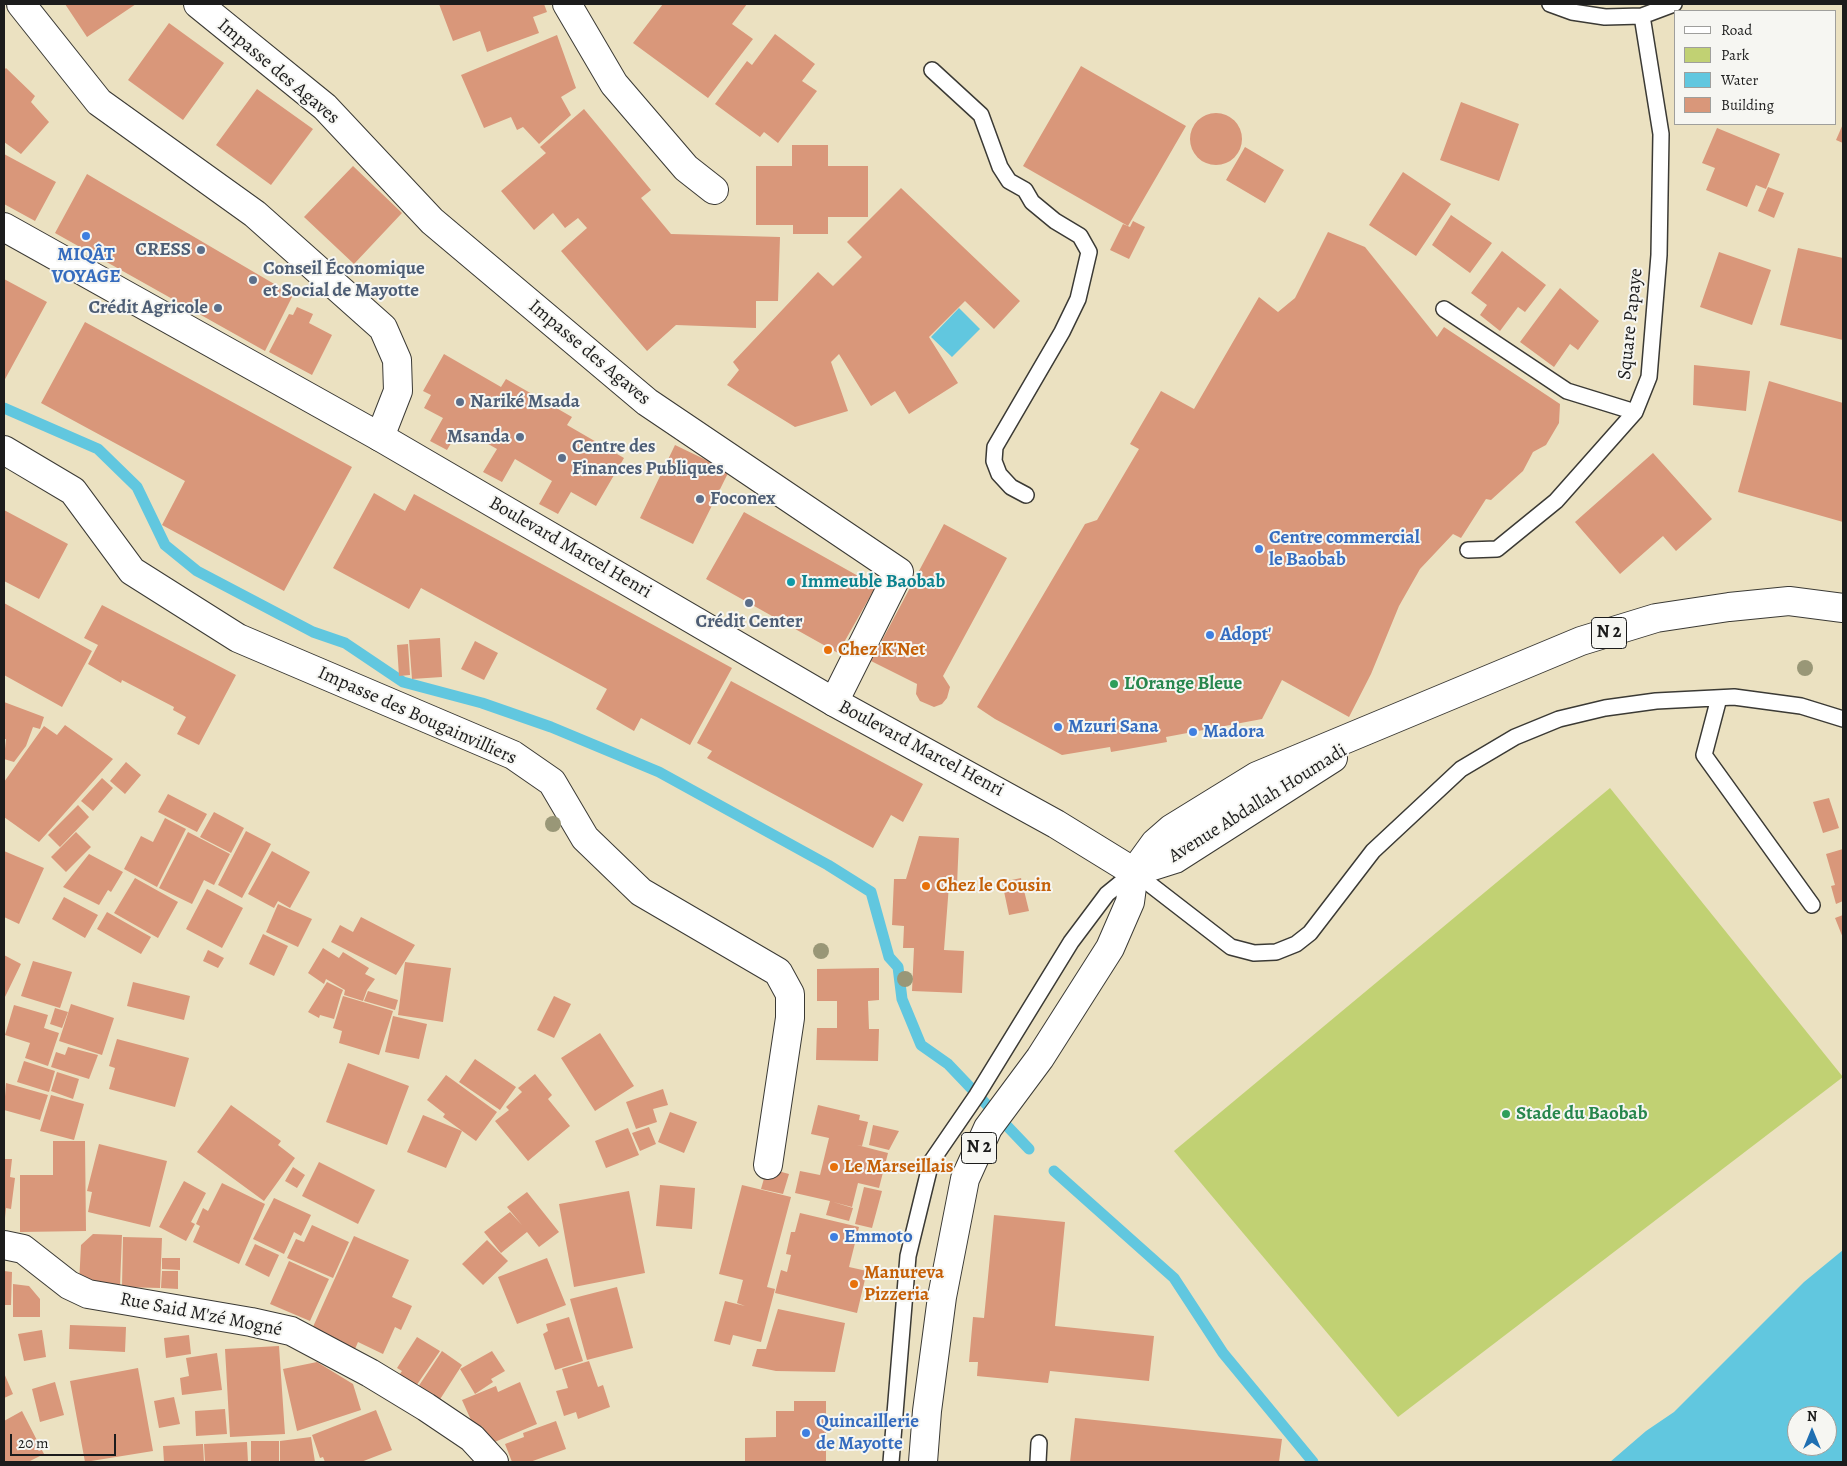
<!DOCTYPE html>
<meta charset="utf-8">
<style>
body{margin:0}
#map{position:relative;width:1847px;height:1466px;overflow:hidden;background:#ebe1c1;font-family:Alegreya,serif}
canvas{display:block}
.frame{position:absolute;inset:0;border:5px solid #1c1c1c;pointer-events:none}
.legend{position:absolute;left:1674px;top:10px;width:162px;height:115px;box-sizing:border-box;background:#f6f6f2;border:1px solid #9f9f9c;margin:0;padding:6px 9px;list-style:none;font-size:15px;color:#1c1c1c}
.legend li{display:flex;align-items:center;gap:10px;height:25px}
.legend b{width:25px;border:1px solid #9f9f9c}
.north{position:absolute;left:1787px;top:1406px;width:50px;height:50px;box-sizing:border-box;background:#f6f6f2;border:1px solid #9f9f9c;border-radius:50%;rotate:0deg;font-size:14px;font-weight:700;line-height:20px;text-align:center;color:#1c1c1c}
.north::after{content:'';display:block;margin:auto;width:18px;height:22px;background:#1f6fb2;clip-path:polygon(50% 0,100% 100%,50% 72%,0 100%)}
.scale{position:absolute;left:10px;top:1434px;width:106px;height:22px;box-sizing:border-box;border:2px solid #1c1c1c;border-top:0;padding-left:6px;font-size:15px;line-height:18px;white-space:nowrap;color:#1c1c1c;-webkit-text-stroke:4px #f6f6f2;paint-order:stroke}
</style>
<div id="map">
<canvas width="1847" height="1466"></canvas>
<div class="frame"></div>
<ul class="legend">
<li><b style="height:6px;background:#fff"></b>Road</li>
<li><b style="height:14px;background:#c1d173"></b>Park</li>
<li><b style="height:14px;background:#61c7df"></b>Water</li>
<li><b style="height:14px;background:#d9977a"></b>Building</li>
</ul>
<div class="north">N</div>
<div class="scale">20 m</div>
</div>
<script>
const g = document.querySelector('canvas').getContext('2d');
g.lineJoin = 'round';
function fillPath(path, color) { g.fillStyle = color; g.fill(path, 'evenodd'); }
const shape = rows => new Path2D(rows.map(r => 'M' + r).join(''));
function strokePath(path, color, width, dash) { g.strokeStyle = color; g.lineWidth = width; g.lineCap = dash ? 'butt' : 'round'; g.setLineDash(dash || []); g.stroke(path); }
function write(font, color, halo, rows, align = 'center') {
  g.font = font + ' Alegreya,serif'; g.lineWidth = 4; g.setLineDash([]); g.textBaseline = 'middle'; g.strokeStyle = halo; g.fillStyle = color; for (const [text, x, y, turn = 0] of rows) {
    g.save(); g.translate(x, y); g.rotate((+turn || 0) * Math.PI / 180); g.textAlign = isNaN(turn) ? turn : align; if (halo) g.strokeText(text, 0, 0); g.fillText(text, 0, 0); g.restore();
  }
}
fillPath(shape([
 [1610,788,1843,1077,1398,1417,1174,1151]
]), '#c1d173');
fillPath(shape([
 [959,308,980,329,952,357,931,337],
 [1843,1250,1843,1462,1610,1462,1646,1431,1674,1412,1804,1282],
 [1797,1416,1827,1416,1827,1446,1797,1446]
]), '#61c7df');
strokePath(shape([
 [4,408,98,449,137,487,165,545,197,571,313,632,345,643,403,682,482,703,551,727,659,772,828,865,871,892,889,957,898,967,902,999,921,1045,948,1064,1029,1149],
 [1054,1171,1174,1278,1223,1353,1313,1462]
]), '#61c7df', 11);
fillPath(shape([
 [65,4,136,4,87,37],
 [439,4,544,4,547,12,533,17,539,33,487,52,480,31,453,41],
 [663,4,747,4,732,24,753,39,708,98,633,43],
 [169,23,224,63,183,120,128,80],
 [775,34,815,64,802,81,817,91,778,143,764,132,760,137,715,104,747,61,752,65],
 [557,35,576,88,561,97,571,115,539,144,523,127,517,130,511,117,484,128,461,75],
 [1081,66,1186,126,1128,226,1023,166],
 [6,68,35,96,31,102,49,122,21,154,4,142,4,70],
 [257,89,313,129,271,185,216,145],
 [1461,102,1519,124,1499,181,1440,160],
 [584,109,651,190,641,198,671,234,780,237,778,301,756,301,756,328,676,325,647,351,561,251,587,228,578,218,565,228,553,213,534,230,501,191,546,153,540,147],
 '1190 139a26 26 0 1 1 52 0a26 26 0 1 1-52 0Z',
 [1843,124,1843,143,1836,140],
 [1717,128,1780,154,1766,189,1756,185,1747,207,1706,190,1715,168,1702,163],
 [792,145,828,145,828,166,868,166,868,217,828,217,828,234,793,234,793,225,756,225,756,166,792,166],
 [1245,147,1284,170,1265,203,1226,180],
 [4,154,56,182,35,221,4,204],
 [353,166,402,213,354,264,304,217],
 [1403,172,1451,204,1416,256,1369,225],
 [87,174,293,295,265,351,55,233],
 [1768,187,1784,193,1774,218,1758,211],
 [901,188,1020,301,994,329,965,301,929,337,958,383,909,414,895,391,871,406,839,354,831,362,848,411,795,427,727,385,739,370,733,362,818,272,833,286,862,257,847,242],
 [1451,215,1492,243,1470,273,1432,245],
 [1133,221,1145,227,1129,259,1110,250,1123,224,1130,227],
 [1328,232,1365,247,1437,337,1444,327,1560,404,1559,423,1546,445,1533,452,1523,471,1491,500,1486,499,1461,538,1453,534,1420,569,1399,606,1371,674,1349,717,1282,680,1262,719,1166,737,1167,742,1111,752,1110,747,1062,755,995,719,977,707,1085,524,1097,520,1139,449,1130,444,1161,391,1194,409,1259,297,1278,312,1295,298],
 [1798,248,1843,258,1843,340,1780,325],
 [1502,251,1546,285,1525,312,1518,307,1500,331,1480,315,1487,305,1471,293],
 [1719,252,1771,270,1752,325,1700,307],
 [4,279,47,302,4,381],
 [1560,288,1599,321,1578,350,1570,344,1554,367,1520,342],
 [297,307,313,314,309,323,332,335,312,375,269,352,289,314,293,315],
 [85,322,352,467,284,591,162,525,185,481,41,403],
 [444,354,501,387,506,379,572,417,567,425,624,458,596,506,571,492,558,514,539,504,552,481,515,459,502,482,483,472,497,449,460,428,447,450,430,441,443,418,424,408,431,395,423,391],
 [1694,365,1750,371,1746,411,1693,405],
 [1769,381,1843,403,1843,522,1738,492],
 [675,445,729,471,693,544,640,518],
 [1653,453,1712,519,1676,551,1663,536,1620,574,1575,522],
 [374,493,405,511,414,494,732,668,690,745,641,718,634,731,596,709,607,689,421,588,409,609,333,568],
 [4,510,68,544,39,599,4,581],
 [744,512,876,586,838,653,706,579],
 [944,524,1007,558,943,676,950,687,947,698,942,704,934,707,920,701,916,694,917,684,871,661],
 [4,603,92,651,62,707,4,675],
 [102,605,236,675,199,745,177,734,186,717,173,710,174,707,122,680,121,683,88,664,98,645,84,638],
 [440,638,442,677,412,679,409,640],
 [475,641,498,653,484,680,461,669],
 [408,644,410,675,399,676,397,645],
 [731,681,923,784,903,822,891,815,873,848,707,758,712,751,697,743],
 [4,702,44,717,40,729,33,727,26,746,14,762,4,759,6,739,4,739],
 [65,725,113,759,39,842,4,817,4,782,44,726,57,735],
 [126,762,141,775,125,794,110,781],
 [102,778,113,788,93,811,81,801],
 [168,794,207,814,197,832,158,812],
 [1829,798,1839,828,1823,833,1813,802],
 [78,805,89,817,60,847,48,835],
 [214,812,244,828,231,853,200,837],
 [165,818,186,829,157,887,124,869,141,836,153,842],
 [246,831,271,844,242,898,218,885],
 [76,832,91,847,66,872,51,857],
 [188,832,230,854,214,885,204,880,192,904,159,888],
 [919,836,959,838,957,885,949,885,944,950,964,951,962,993,912,991,914,948,903,948,904,926,892,925,894,879,906,879],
 [1843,849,1843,901,1836,904,1831,886,1835,885,1826,854],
 [4,851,44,868,19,924,4,917],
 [272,851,310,872,290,908,278,901,274,908,248,894],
 [89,854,123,872,111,892,108,890,99,905,63,887],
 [135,878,178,902,158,938,114,913],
 [1021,878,1029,911,1009,915,1002,882],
 [207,889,243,908,222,948,186,929],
 [64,897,98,915,85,938,52,919],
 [278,904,312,919,298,947,266,932],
 [107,912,151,937,141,954,97,929],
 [1843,915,1843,938,1835,918],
 [361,917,415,945,396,975,331,942,340,925,353,932],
 [263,934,288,946,274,976,249,964],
 [323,948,339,958,343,952,369,968,365,974,375,979,367,990,363,1001,344,995,345,990,326,979,324,984,308,973],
 [208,950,224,958,218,968,203,961],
 [4,955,21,964,4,999],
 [33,961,72,972,60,1008,21,996],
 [405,962,451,968,443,1022,398,1015],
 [879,968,879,1000,868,1001,869,1029,879,1029,878,1061,816,1060,817,1028,837,1028,837,1001,817,1001,817,969],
 [133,982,190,996,184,1020,127,1006],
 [327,982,343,990,341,995,339,994,341,995,334,1019,320,1015,319,1018,308,1012],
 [368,991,398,1000,395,1010,364,1001],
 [343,996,393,1011,379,1055,339,1043,342,1031,333,1028],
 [554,996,571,1004,554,1038,537,1030],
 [71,1004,114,1018,102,1055,59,1041],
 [14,1005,48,1015,44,1028,59,1033,48,1066,25,1058,30,1043,5,1035],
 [55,1008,68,1012,62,1028,50,1024],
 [393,1016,427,1024,419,1059,385,1052],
 [600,1033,634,1086,595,1111,561,1058],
 [117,1039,189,1058,175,1107,109,1089,115,1068,109,1066],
 [68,1047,98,1055,89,1079,51,1067,56,1052,65,1055],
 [475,1059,516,1087,500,1110,459,1082],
 [24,1061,55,1071,49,1092,17,1082],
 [348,1063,409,1086,387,1145,326,1122],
 [57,1072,79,1079,73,1099,51,1091],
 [535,1074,552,1095,548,1099,570,1126,528,1161,495,1121,509,1110,506,1107,522,1092,518,1088],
 [446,1075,497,1112,476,1141,443,1117,445,1114,427,1100],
 [6,1083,48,1095,40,1120,4,1110],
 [663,1089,668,1105,653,1109,657,1122,636,1129,626,1102],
 [51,1095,84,1104,74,1140,40,1131],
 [231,1105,281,1141,278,1145,295,1158,264,1201,197,1152],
 [818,1105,860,1115,859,1120,868,1122,862,1146,857,1145,888,1153,879,1188,858,1183,852,1207,833,1202,853,1208,849,1221,826,1215,830,1201,795,1193,800,1171,820,1175,829,1138,811,1134],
 [670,1112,697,1122,684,1153,658,1142],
 [423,1115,462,1131,446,1168,407,1152],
 [873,1125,899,1131,889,1150,869,1145],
 [649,1127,656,1144,640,1151,632,1133],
 [628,1128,639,1155,606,1168,595,1141],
 [53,1141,85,1141,86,1231,20,1232,20,1175,53,1175],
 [99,1144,167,1161,150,1227,88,1212,92,1192,87,1191],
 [4,1159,12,1159,10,1177,15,1178,11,1209,6,1208,5,1218],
 [319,1162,375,1190,358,1224,302,1196],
 [293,1167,305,1175,297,1188,285,1181],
 [767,1168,789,1174,783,1194,761,1189],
 [184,1181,206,1193,191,1222,195,1224,186,1241,159,1227],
 [222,1183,265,1204,239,1264,193,1242,200,1226,196,1224,203,1208,208,1211],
 [660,1185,695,1188,692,1229,656,1226],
 [742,1185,791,1197,767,1287,775,1289,761,1342,733,1335,730,1345,714,1341,725,1301,745,1306,737,1303,743,1280,719,1274],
 [864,1187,882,1191,872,1228,855,1224],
 [629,1191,645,1273,574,1287,559,1204],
 [527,1192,559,1232,539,1247,527,1232,501,1253,484,1232,510,1212,522,1225,507,1207],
 [274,1198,311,1215,301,1236,294,1232,284,1254,253,1239],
 [800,1213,859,1227,849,1267,867,1271,857,1313,775,1293,781,1270,787,1272,791,1255,786,1254,791,1232,795,1232],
 [994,1215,1065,1222,1055,1326,1154,1336,1149,1381,1050,1371,1048,1383,977,1376,978,1362,969,1362,973,1317,984,1318],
 [312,1225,349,1242,333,1278,287,1258,296,1239,304,1242],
 [93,1234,122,1235,120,1286,79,1284,81,1245],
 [354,1236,409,1260,392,1297,412,1306,401,1330,395,1327,383,1354,358,1342,355,1349,312,1329],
 [123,1237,162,1238,160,1288,122,1287],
 [487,1240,508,1261,483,1285,462,1264],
 [255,1244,279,1255,269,1277,245,1265],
 [162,1258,180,1258,180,1270,162,1269],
 [547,1258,566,1305,517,1324,498,1277],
 [289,1261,329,1279,310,1321,270,1304],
 [4,1271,12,1272,11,1305,4,1305],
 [162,1271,178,1271,178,1289,161,1288],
 [13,1284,29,1286,40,1299,40,1317,13,1317],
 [617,1287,633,1348,587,1360,570,1299],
 [778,1309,845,1323,835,1372,776,1371,752,1366,757,1349,766,1349],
 [569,1317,583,1361,555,1370,543,1334,548,1331,546,1324],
 [70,1325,126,1327,125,1352,69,1349],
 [42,1330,46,1357,24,1361,18,1334],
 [189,1335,191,1354,166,1358,164,1338],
 [417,1337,440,1351,414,1389,397,1378,402,1371,397,1368],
 [279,1346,285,1434,230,1437,225,1349],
 [442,1351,462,1365,437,1404,416,1390],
 [492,1351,505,1371,491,1379,493,1382,475,1394,460,1369],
 [217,1353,222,1390,182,1395,180,1378,189,1376,186,1358],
 [589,1361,598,1387,603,1385,610,1407,578,1419,576,1412,564,1416,556,1391,568,1388,562,1369],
 [317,1362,353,1384,361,1410,297,1431,283,1369],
 [138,1368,153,1451,85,1462,70,1381],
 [4,1373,13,1394,4,1398],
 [55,1382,64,1415,40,1422,32,1389],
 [520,1382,537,1424,490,1444,482,1426,475,1429,462,1400,496,1386,498,1392],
 [174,1397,180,1424,159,1428,154,1401],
 [794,1401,826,1401,826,1462,745,1462,745,1438,776,1437,776,1411,794,1411],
 [225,1409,227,1434,196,1436,195,1411],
 [376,1410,392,1450,361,1462,325,1462,323,1457,320,1458,312,1435],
 [22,1411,44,1454,28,1462,4,1462,4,1421],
 [1075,1418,1282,1439,1279,1462,1070,1462],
 [556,1421,566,1449,530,1462,512,1462,505,1444,524,1437,523,1433],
 [311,1437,315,1462,280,1462,280,1441],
 [251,1441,279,1441,279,1462,251,1462],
 [247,1442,248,1462,205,1462,204,1444],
 [203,1444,204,1462,164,1462,163,1446]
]), '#d9977a');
const lane = shape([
 [1550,4,1572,12,1605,17,1642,16,1674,4],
 [932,70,981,115,1000,167,1009,181,1025,190,1032,202,1055,221,1080,236,1089,252,1078,299,1062,332,995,447,994,461,999,474,1011,487,1026,495],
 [1444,309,1567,391,1635,412],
 [1468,550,1497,549,1556,501,1635,412,1649,377,1659,255,1661,134,1642,16],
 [1719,698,1704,755,1812,905],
 [891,1462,908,1256,931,1162,977,1095,1071,942,1107,894,1134,872,1231,947,1254,953,1276,952,1296,944,1310,933,1373,851,1461,769,1515,737,1559,719,1605,708,1656,701,1734,697,1801,706,1843,719],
 [1038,1462,1039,1443]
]);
const street = shape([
 [21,4,99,102,255,214,383,328,397,360,398,391,380,437],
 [198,4,325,107,432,221,647,402,899,572,834,702],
 [567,4,614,84,686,168,714,190],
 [4,450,73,491,132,571,238,638,513,755,552,782,585,838,641,892,778,972,790,994,790,1018,768,1165],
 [4,1245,23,1249,69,1285,88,1294,251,1322,291,1331,370,1373,426,1407,472,1438,494,1462]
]);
const secondary = shape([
 [4,227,380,437,834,702,1056,824,1134,872]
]);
const primary = shape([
 [1134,872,1175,859,1333,758],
 [923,1462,927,1411,942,1297,965,1179,988,1128,1040,1058,1110,948,1130,902,1134,872,1155,843,1171,829,1257,776,1581,641,1656,618,1729,607,1789,601,1843,608]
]);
strokePath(lane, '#3b3a35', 18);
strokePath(street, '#3b3a35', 30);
strokePath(secondary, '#3b3a35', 30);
strokePath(primary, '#3b3a35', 30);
strokePath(lane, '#fff', 15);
strokePath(street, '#fff', 28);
strokePath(secondary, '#fff', 28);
strokePath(primary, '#fff', 28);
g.fillStyle = '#999777';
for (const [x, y] of [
 [1805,668],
 [553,824],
 [821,951],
 [905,979]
]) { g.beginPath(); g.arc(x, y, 8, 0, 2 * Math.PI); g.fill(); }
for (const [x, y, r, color] of [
 [86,236,5,"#3f7fe0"],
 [201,250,5,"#5c6f8a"],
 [253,280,5,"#5c6f8a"],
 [218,308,5,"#5c6f8a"],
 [460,402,5,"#5c6f8a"],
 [520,437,5,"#5c6f8a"],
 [562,458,5,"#5c6f8a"],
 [700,499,5,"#5c6f8a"],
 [1259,549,5,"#3f7fe0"],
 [791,582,5,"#0f9aa8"],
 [749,603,5,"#5c6f8a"],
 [1210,635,5,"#3f7fe0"],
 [828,650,5,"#e8710a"],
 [1114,684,5,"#2e9e5b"],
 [1058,727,5,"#3f7fe0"],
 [1193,732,5,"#3f7fe0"],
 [926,886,5,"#e8710a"],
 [1506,1114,5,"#2e9e5b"],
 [834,1167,5,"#e8710a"],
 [834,1237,5,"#3f7fe0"],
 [854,1284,5,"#e8710a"],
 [806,1433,5,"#3f7fe0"]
]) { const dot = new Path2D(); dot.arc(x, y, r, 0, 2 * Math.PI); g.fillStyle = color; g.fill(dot); strokePath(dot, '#f6f6f2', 2); }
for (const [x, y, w] of [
 [1609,633,35],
 [979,1148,35]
]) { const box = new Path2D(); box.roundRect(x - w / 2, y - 15.5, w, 31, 4); g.fillStyle = '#f6f6f2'; g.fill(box); strokePath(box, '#1c1c1c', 1); }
write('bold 18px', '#1c1c1c', null, [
 ["N 2",1609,633],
 ["N 2",979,1148]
]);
write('19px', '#1c1c1c', '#f6f6f2', [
 ["Impasse des Agaves",278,72,40],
 ["Square Papaye",1631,324,-84],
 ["Impasse des Agaves",589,353,40],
 ["Boulevard Marcel Henri",570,548,30],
 ["Impasse des Bougainvilliers",417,716,24],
 ["Boulevard Marcel Henri",921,749,28],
 ["Avenue Abdallah Houmadi",1258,804,-32],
 ["Rue Said M'zé Mogné",201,1315,11]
]);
write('bold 19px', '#4e5e75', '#f6f6f2', [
 ["CRESS",191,250,"right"],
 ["Conseil Économique",263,269],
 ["et Social de Mayotte",263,291],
 ["Crédit Agricole",208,308,"right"],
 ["Nariké Msada",470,402],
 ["Msanda",510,437,"right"],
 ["Centre des",572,447],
 ["Finances Publiques",572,469],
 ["Foconex",710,499],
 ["Crédit Center",749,622,"center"]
], 'left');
write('bold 19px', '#366cbe', '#f6f6f2', [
 ["MIQÂT",86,255,"center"],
 ["VOYAGE",86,277,"center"],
 ["Centre commercial",1269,538],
 ["le Baobab",1269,560],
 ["Adopt'",1220,635],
 ["Mzuri Sana",1068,727],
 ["Madora",1203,732],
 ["Emmoto",844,1237],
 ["Quincaillerie",816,1422],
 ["de Mayotte",816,1444]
], 'left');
write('bold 19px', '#0d838f', '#f6f6f2', [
 ["Immeuble Baobab",801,582]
], 'left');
write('bold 19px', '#c56008', '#f6f6f2', [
 ["Chez K'Net",838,650],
 ["Chez le Cousin",936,886],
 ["Le Marseillais",844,1167],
 ["Manureva",864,1273],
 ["Pizzeria",864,1295]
], 'left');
write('bold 19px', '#27864d', '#f6f6f2', [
 ["L'Orange Bleue",1124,684],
 ["Stade du Baobab",1516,1114]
], 'left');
</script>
